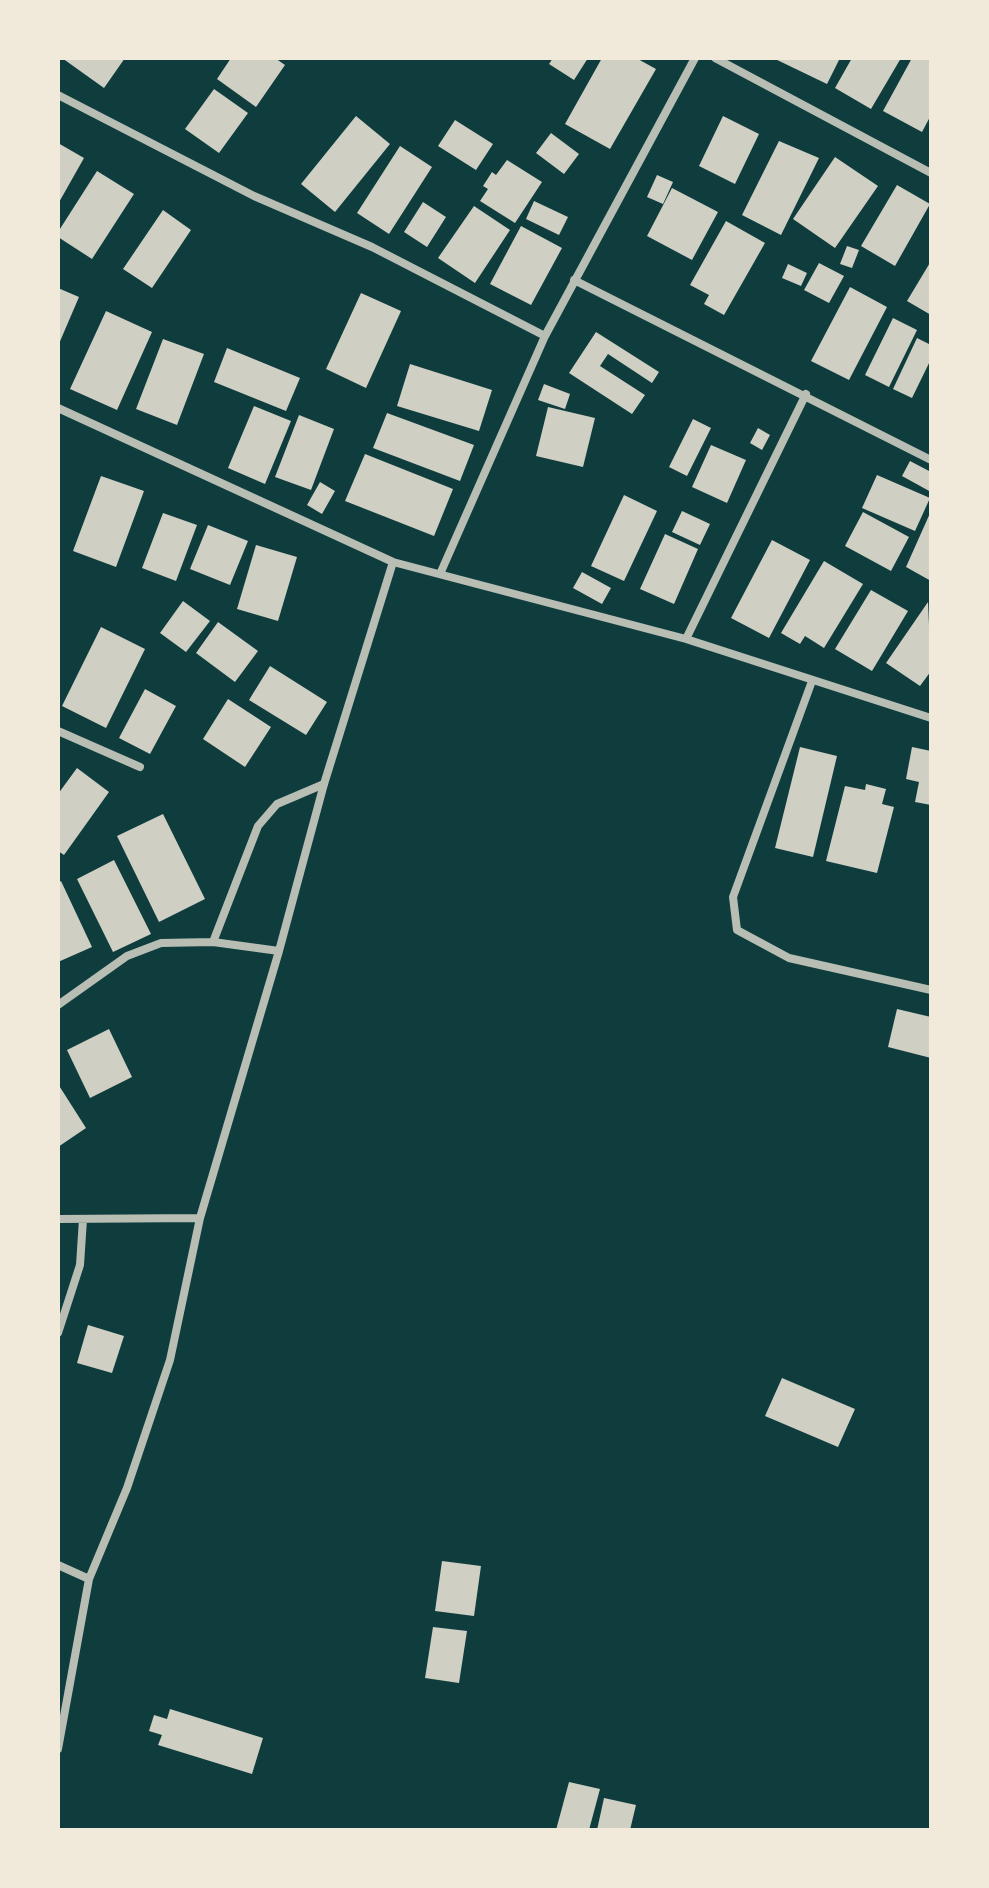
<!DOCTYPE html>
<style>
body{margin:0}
#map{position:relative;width:989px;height:1888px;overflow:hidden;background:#0f3d3e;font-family:Helvetica,sans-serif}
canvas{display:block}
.frame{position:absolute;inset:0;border:60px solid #f1e9da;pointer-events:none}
</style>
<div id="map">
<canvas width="989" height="1888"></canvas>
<div class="frame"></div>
</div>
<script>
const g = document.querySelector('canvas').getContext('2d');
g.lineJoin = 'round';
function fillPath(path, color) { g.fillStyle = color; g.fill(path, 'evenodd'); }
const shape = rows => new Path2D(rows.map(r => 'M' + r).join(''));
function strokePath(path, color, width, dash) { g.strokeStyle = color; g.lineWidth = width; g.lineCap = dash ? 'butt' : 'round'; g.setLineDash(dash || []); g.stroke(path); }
fillPath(shape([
 [62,58,125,58,104,88],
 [231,58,275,58,285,65,256,107,217,79],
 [553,58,588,58,574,80,549,64],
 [602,58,636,58,656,69,610,149,565,124],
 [773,58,840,58,827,84],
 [852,58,901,58,871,109,835,88],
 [912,58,931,58,931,115,922,132,883,111],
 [214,89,248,113,219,153,185,129],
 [356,116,390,144,335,212,301,184],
 [723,116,759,134,735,184,699,166],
 [455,120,493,144,476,170,438,146],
 [551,133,579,154,564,174,536,153],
 [779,141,819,158,781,235,742,215],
 [58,143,84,158,58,204],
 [400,146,432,167,389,234,357,213],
 [835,157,878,186,835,248,793,219],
 [507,160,542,182,515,223,480,201,488,189,483,186,492,172,496,175],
 [97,171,134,194,92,259,58,237,58,232],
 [657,175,673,182,663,204,647,197],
 [897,185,930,204,895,266,861,246],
 [672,188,718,212,692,260,647,236],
 [534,201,568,217,559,235,526,219],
 [423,202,446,217,427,247,404,232],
 [474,206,510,230,475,283,438,258],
 [163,210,191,230,152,288,123,269],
 [726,221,765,243,724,315,704,304,709,295,690,285],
 [521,226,562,248,531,305,490,284],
 [847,246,859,250,852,268,840,264],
 [931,261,931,315,907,301],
 [819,263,844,276,829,303,804,290],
 [788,264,807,273,801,286,782,278],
 [850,287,887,307,849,380,811,361],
 [58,288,79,297,58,346],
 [361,293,401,311,366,388,326,369],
 [106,311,152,332,117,410,70,389],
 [893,318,917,330,889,387,865,375],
 [596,332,659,372,652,383,608,354,600,366,645,395,632,414,569,373],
 [917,338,931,345,931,359,912,398,893,389],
 [163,339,204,354,177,425,136,409],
 [227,348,300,378,286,411,214,382],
 [410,364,492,390,479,431,397,406],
 [544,384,570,394,565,409,538,400],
 [254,406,291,421,265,484,228,468],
 [548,407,595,418,583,467,536,456],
 [387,413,474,445,460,481,373,448],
 [299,415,334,429,311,490,275,477],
 [693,419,711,428,687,476,669,467],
 [758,428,770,435,762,450,750,443],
 [711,445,746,460,727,503,692,487],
 [365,454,453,489,434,536,345,501],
 [910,461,931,472,931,492,902,476],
 [877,475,930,498,915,531,862,508],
 [101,476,144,491,116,567,73,551],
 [320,482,335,491,322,514,307,505],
 [624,495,657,511,624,581,591,566],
 [682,511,710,524,700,545,672,532],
 [931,511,931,581,906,567],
 [863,512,909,537,891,571,845,546],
 [163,513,197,525,176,581,142,568],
 [208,525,248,541,230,585,190,569],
 [665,534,698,549,674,604,640,589],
 [772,540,810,560,769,638,731,618],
 [256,545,297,557,278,621,237,609],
 [824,561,863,584,824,648,805,636,800,644,781,633],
 [582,572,611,588,602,604,573,588],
 [871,590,908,611,872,671,835,649],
 [183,601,210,621,186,652,160,633],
 [928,602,931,671,920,686,886,663],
 [218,622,258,651,235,682,196,653],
 [101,627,145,649,106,728,62,706],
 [270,666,327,702,306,735,249,700],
 [145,689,176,706,150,754,119,738],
 [228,699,271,727,245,767,203,739],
 [800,747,837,756,813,857,775,848],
 [912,747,931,751,931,805,915,802,919,782,906,779],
 [77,768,109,792,64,855,58,851,58,794],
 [866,784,886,789,882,804,894,807,877,873,826,861,845,786,865,790],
 [163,814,205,899,159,922,117,836],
 [114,860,151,934,113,952,77,879],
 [61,881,92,947,58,962,58,883],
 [897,1009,931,1017,931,1058,888,1047],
 [109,1029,132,1077,90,1098,67,1050],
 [58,1084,86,1128,58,1147],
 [88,1325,124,1336,112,1373,77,1363],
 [782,1378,855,1409,838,1447,765,1416],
 [442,1561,481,1566,474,1616,435,1611],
 [433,1627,467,1631,459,1683,425,1678],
 [170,1709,263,1738,252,1774,158,1745,162,1735,149,1731,154,1715,167,1719],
 [569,1782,600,1789,589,1830,556,1830],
 [604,1798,636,1805,630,1830,597,1830]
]), '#cfcfc3');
strokePath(shape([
 [715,58,931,173],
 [58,95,254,196,372,247,545,336,440,574],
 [574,280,931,460],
 [545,336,695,58],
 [58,408,393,562,686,639,931,718],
 [686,639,806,394],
 [812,681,733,897,737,930,789,958,931,990],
 [58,731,140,767],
 [213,942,258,826,277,804,324,784],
 [58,1005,127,956,161,943,213,942,279,951],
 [58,1219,200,1218],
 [58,1333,80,1265,83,1219],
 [58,1565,89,1579],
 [58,1749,89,1579,127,1488,170,1360,200,1218,279,951,324,784,393,562]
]), '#b8beb3', 8);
</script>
